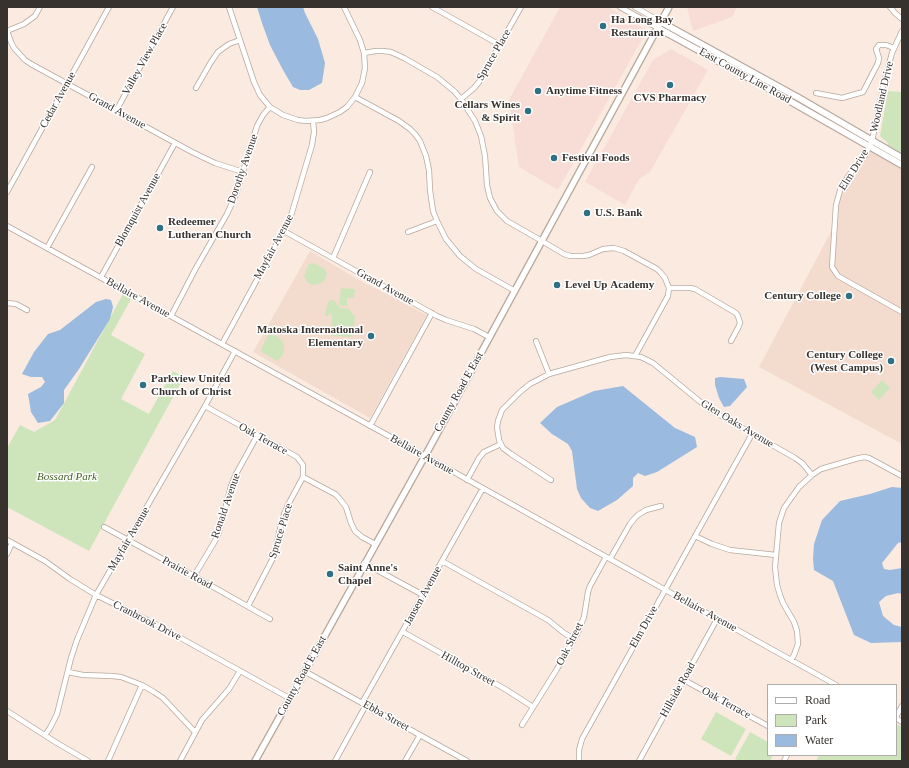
<!DOCTYPE html>
<style>
body{margin:0}
#map{position:relative;width:909px;height:768px;overflow:hidden;background:#faeae0;font-family:"Times New Roman",serif}
canvas{display:block}
.frame{position:absolute;inset:0;border:8px solid #38322e;pointer-events:none}
.legend{position:absolute;left:767px;top:684px;width:130px;height:72px;box-sizing:border-box;background:#fff;border:1px solid #afadab;margin:0;padding:5px 7px;list-style:none;font-size:12px;color:#38322e}
.legend li{display:flex;align-items:center;gap:8px;height:20px}
.legend b{width:20px;border:1px solid #afadab}
</style>
<div id="map">
<canvas width="909" height="768"></canvas>
<div class="frame"></div>
<ul class="legend">
<li><b style="height:5px;background:#fff"></b>Road</li>
<li><b style="height:11px;background:#cee5bb"></b>Park</li>
<li><b style="height:11px;background:#9abadf"></b>Water</li>
</ul>
</div>
<script>
const g = document.querySelector('canvas').getContext('2d');
g.lineJoin = 'round';
function fillPath(path, color) { g.fillStyle = color; g.fill(path, 'evenodd'); }
const shape = rows => new Path2D(rows.map(r => 'M' + r).join(''));
function strokePath(path, color, width, dash) { g.strokeStyle = color; g.lineWidth = width; g.lineCap = dash ? 'butt' : 'round'; g.setLineDash(dash || []); g.stroke(path); }
function write(font, color, halo, rows, align = 'center') {
  g.font = font + ' "Times New Roman",serif'; g.lineWidth = 3; g.setLineDash([]); g.textBaseline = 'middle'; g.strokeStyle = halo; g.fillStyle = color; for (const [text, x, y, turn = 0] of rows) {
    g.save(); g.translate(x, y); g.rotate((+turn || 0) * Math.PI / 180); g.textAlign = isNaN(turn) ? turn : align; if (halo) g.strokeText(text, 0, 0); g.fillText(text, 0, 0); g.restore();
  }
}
fillPath(shape([
 [560,7,608,7,647,30,558,190,519,167,509,100],
 [687,7,737,7,732,17,693,31],
 [671,49,708,70,650,172,639,179,625,205,585,182,653,60]
]), '#f7ddd5');
fillPath(shape([
 [870,146,902,165,902,444,759,367,834,226,841,187],
 [310,251,359,280,427,315,370,418,253,352]
]), '#f3dcce');
fillPath(shape([
 [888,91,902,92,902,158,887,149,888,143,880,136],
 [314,263,326,270,327,274,324,281,322,283,314,285,308,283,304,276,309,264],
 [341,288,355,289,354,298,347,298,347,306,339,305],
 [123,294,131,299,111,335,145,354,121,399,149,414,173,371,184,377,89,551,7,507,7,448,20,425,34,432,55,420],
 [330,300,333,300,336,302,337,305,339,306,339,308,349,309,355,317,352,337,331,336,332,314,329,313,329,315,328,316,326,316,325,314,326,312,326,311,327,307,328,302],
 [268,335,272,335,277,336,283,342,284,347,284,351,282,356,277,361,262,352,261,349],
 [882,380,890,388,879,400,871,392],
 [716,712,746,729,731,756,701,739],
 [896,724,902,727,902,761,816,761,819,755,896,755],
 [750,732,768,742,768,755,773,755,770,761,739,761,735,759]
]), '#cee5bb');
fillPath(shape([
 [257,7,303,7,305,13,318,39,325,63,322,83,309,90,300,90,293,87,283,70,270,45,262,23],
 [106,299,111,300,113,307,110,319,79,369,64,390,64,403,50,421,38,423,31,412,28,394,41,387,45,382,42,377,31,377,22,374,34,352,48,334,60,330,96,302],
 [720,377,744,379,747,387,730,406,724,407,719,398,715,385,715,378],
 [623,386,675,428,695,437,697,447,657,472,645,476,638,473,633,478,633,486,617,500,598,511,590,508,581,498,577,489,572,451,568,444,552,434,540,423,557,407,594,391],
 [892,487,902,488,902,542,898,543,882,563,884,569,890,570,902,568,902,594,898,593,886,596,879,602,883,616,894,625,902,627,902,642,871,643,854,635,833,581,814,570,813,559,814,544,822,520,840,501,870,494]
]), '#9abadf');
const minor = shape([
 [229,7,254,82,260,95,270,107,283,115,298,120,306,121,320,120,327,118,340,112,347,107,355,97,362,83,365,68,364,53,360,40,344,7],
 [432,7,500,45],
 [620,7,658,28],
 [635,7,661,22],
 [890,7,895,13,902,19],
 [7,31,11,42,14,48,25,60,31,64,192,152,215,163,243,172],
 [7,31,24,24,35,16,40,7],
 [902,31,892,53,884,83,872,141,864,157,850,174,841,187,836,205,832,267,838,276,902,312],
 [364,53,376,51,383,51,391,52,404,58,437,77,454,91,461,99,475,121,481,136,485,156,487,185,490,198,497,211,507,221,542,241,564,254,570,256,583,256,589,255,603,249,614,248,624,251,657,269,661,273,665,278,669,288,668,296,635,356],
 [196,88,211,62,218,52,229,44,240,40],
 [816,93,842,98,863,92,878,63,879,58,876,49,879,45,886,45,894,48],
 [355,97,399,121,410,129,415,134,420,141,426,156,429,170,430,190,433,211,437,221,446,239,460,256,476,269,515,291],
 [461,99,474,88,479,82,521,7],
 [116,111,173,7],
 [7,192,109,7],
 [7,226,418,452,836,685],
 [284,231,437,316,446,320,474,329,489,337],
 [408,232,437,221],
 [47,248,92,167],
 [333,258,370,172],
 [101,277,175,143],
 [669,288,690,288,695,289,736,313,738,316,740,323,738,328,731,341],
 [7,303,16,304,27,310],
 [171,316,196,268,227,214,236,194,257,126,263,115,270,107],
 [536,341,549,374],
 [222,344,290,219,312,145,314,132,313,121],
 [205,406,297,457,303,465,303,477],
 [370,426,432,313],
 [303,477,335,494,339,498,346,507,351,523,355,531,362,537,375,544],
 [467,480,479,458,484,452,501,444],
 [551,480,511,454,503,448,499,440,497,427,498,421,502,410,520,392,530,384,549,374,610,357,626,355,641,357,653,363,709,409,795,458,802,463,812,475],
 [104,527,194,576,270,619],
 [695,536,712,544,730,550,776,555],
 [7,540,45,561,70,579,96,595,159,626,289,698],
 [7,554,12,543],
 [610,559,630,524,634,519,638,515,646,510,661,506],
 [442,561,548,620,564,633,574,639],
 [364,563,423,595],
 [194,576,215,541,219,532,231,486,236,474,257,436],
 [248,606,274,556,281,525,284,514,289,503,303,477],
 [403,632,505,689,533,707],
 [791,660,794,655,798,644,797,631,794,622,783,603,780,595,777,585,775,567,779,523,784,508,799,487,812,475,821,469,855,459,864,457,869,458,902,476],
 [304,671,467,761],
 [68,672,83,675,112,676,121,677,142,685,154,692,163,698,195,732],
 [684,680,768,726],
 [362,703,483,488],
 [7,711,57,743,88,761],
 [896,717,902,706],
 [896,718,902,722],
 [522,725,557,669,578,632,584,617,588,592,590,586,606,557],
 [45,735,50,728,57,714,71,658,77,640,96,595,205,406,235,351],
 [108,761,142,685],
 [180,761,202,720,229,689,240,671],
 [335,761,366,705],
 [405,761,420,735],
 [579,761,579,750,582,739,752,434],
 [639,761,717,619],
 [784,761,787,755]
]);
const major = shape([
 [661,22,799,98,902,158],
 [658,28,767,88,902,165],
 [255,761,425,456,669,7]
]);
strokePath(minor, '#b7a89e', 6);
strokePath(major, '#b7a89e', 8);
strokePath(minor, '#fff', 4.5);
strokePath(major, '#fff', 5.5);
for (const [x, y, r, color] of [
 [603,26,4,"#2f7184"],
 [670,85,4,"#2f7184"],
 [538,91,4,"#2f7184"],
 [528,111,4,"#2f7184"],
 [554,158,4,"#2f7184"],
 [587,213,4,"#2f7184"],
 [160,228,4,"#2f7184"],
 [557,285,4,"#2f7184"],
 [849,296,4,"#2f7184"],
 [371,336,4,"#2f7184"],
 [891,361,4,"#2f7184"],
 [143,385,4,"#2f7184"],
 [330,574,4,"#2f7184"]
]) { const dot = new Path2D(); dot.arc(x, y, r, 0, 2 * Math.PI); g.fillStyle = color; g.fill(dot); strokePath(dot, '#fff', 1.5); }
write('bold 11px', '#38322e', '#fff', [
 ["Ha Long Bay",611,20],
 ["Restaurant",611,33],
 ["Anytime Fitness",546,91],
 ["CVS Pharmacy",670,98,"center"],
 ["Cellars Wines",520,105,"right"],
 ["& Spirit",520,118,"right"],
 ["Festival Foods",562,158],
 ["U.S. Bank",595,213],
 ["Redeemer",168,222],
 ["Lutheran Church",168,235],
 ["Level Up Academy",565,285],
 ["Century College",841,296,"right"],
 ["Matoska International",363,330,"right"],
 ["Elementary",363,343,"right"],
 ["Century College",883,355,"right"],
 ["(West Campus)",883,368,"right"],
 ["Parkview United",151,379],
 ["Church of Christ",151,392],
 ["Saint Anne's",338,568],
 ["Chapel",338,581]
], 'left');
write('11px', '#38322e', '#fff', [
 ["Spruce Place",494,55,-60],
 ["Valley View Place",145,59,-61],
 ["East County Line Road",745,76,29],
 ["Woodland Drive",882,97,-77],
 ["Cedar Avenue",58,100,-61],
 ["Grand Avenue",117,111,29],
 ["Dorothy Avenue",243,169,-71],
 ["Elm Drive",854,170,-58],
 ["Blomquist Avenue",138,210,-61],
 ["Mayfair Avenue",274,247,-62],
 ["Grand Avenue",385,287,29],
 ["Bellaire Avenue",138,298,29],
 ["County Road E East",459,392,-61],
 ["Glen Oaks Avenue",737,424,31],
 ["Oak Terrace",263,439,29],
 ["Bellaire Avenue",422,455,29],
 ["Ronald Avenue",226,506,-71],
 ["Spruce Place",281,531,-73],
 ["Mayfair Avenue",129,539,-60],
 ["Prairie Road",187,573,29],
 ["Jansen Avenue",423,596,-61],
 ["Bellaire Avenue",705,612,29],
 ["Cranbrook Drive",147,621,27],
 ["Elm Drive",644,627,-61],
 ["Oak Street",570,644,-63],
 ["Hilltop Street",468,669,29],
 ["County Road E East",302,676,-61],
 ["Hillside Road",678,690,-61],
 ["Oak Terrace",726,703,29],
 ["Ebba Street",386,716,29]
]);
write('italic 11px', '#415e22', '#fff', [
 ["Bossard Park",67,477]
]);
</script>
